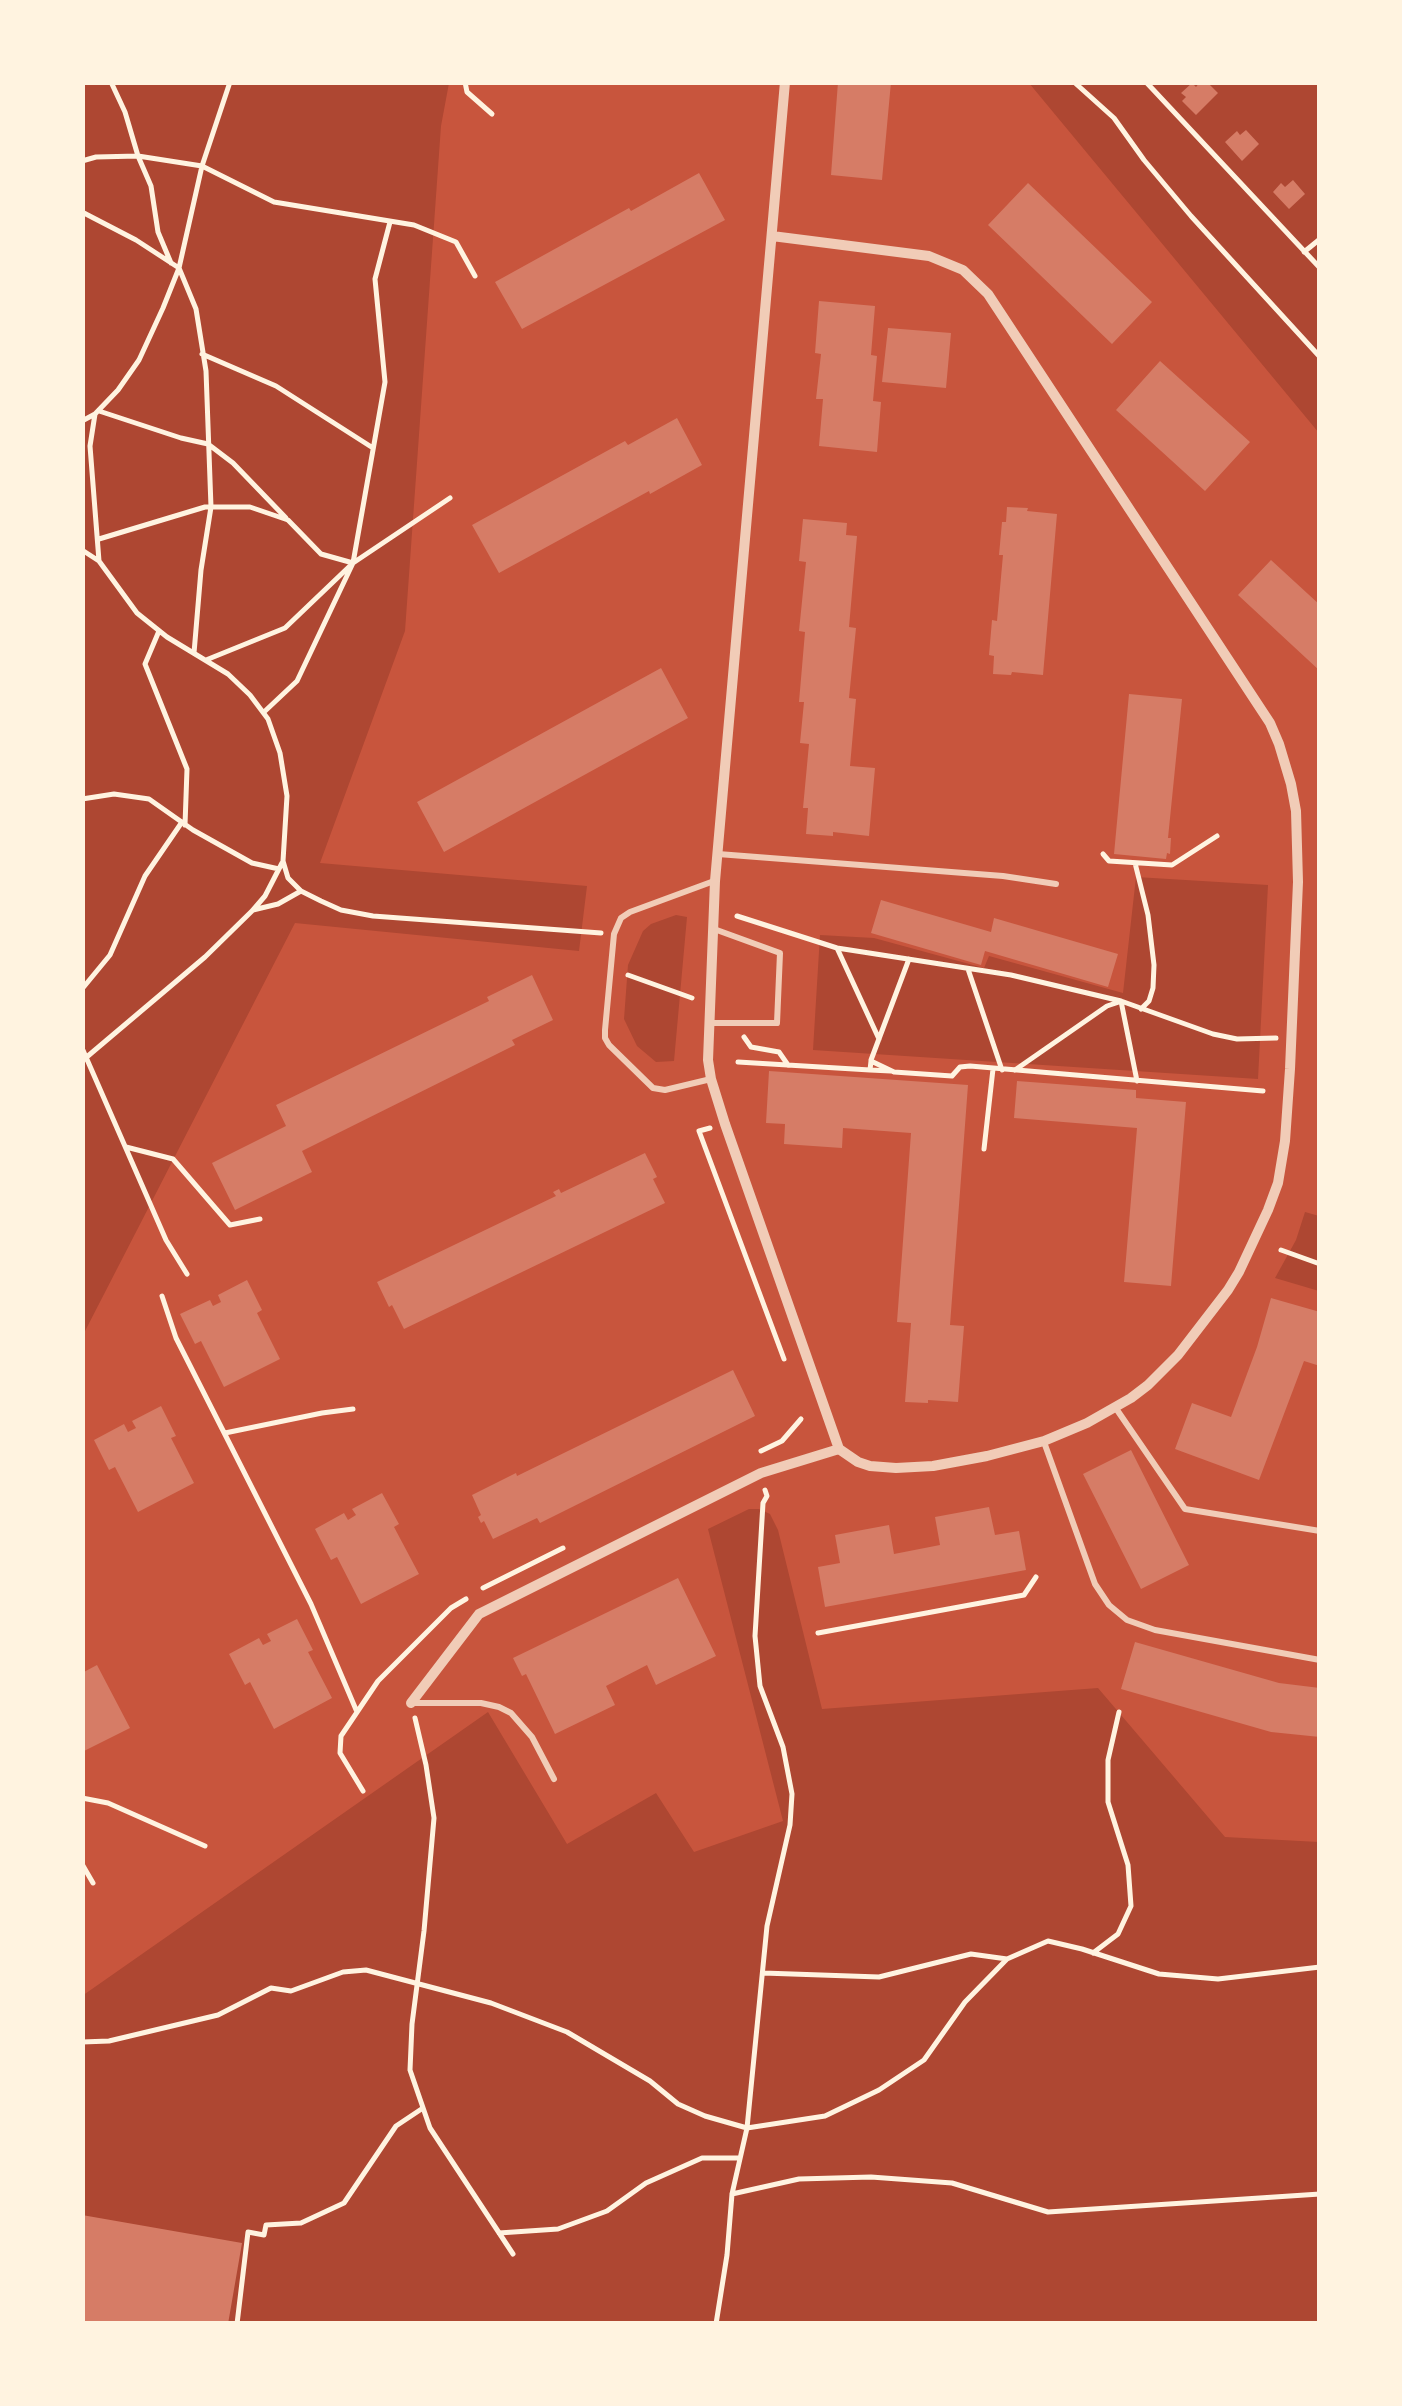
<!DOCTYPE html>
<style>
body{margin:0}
#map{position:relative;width:1402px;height:2406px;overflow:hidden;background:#c8553d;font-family:Merriweather,serif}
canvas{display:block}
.frame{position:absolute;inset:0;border:85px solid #fff3e0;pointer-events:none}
</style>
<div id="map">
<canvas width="1402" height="2406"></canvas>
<div class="frame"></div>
</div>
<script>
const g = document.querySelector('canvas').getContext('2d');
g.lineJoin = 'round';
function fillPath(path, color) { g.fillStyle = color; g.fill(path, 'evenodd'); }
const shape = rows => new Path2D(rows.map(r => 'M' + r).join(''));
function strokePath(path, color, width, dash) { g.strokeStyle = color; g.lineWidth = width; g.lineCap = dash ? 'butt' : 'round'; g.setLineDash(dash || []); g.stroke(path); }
fillPath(shape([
 [83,83,449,83,441,126,405,631,320,863,587,886,579,951,295,923,83,1335],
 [1029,83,1319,83,1319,433],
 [1136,877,1268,885,1258,1079,813,1050,820,935,874,938,984,968,989,956,1123,993],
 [676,915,687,917,674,1061,656,1062,637,1046,624,1019,628,965,643,931,651,924],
 [1305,1212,1319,1216,1319,1291,1275,1278,1296,1240],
 [749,1509,759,1509,770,1514,778,1530,822,1709,1098,1688,1225,1837,1319,1842,1319,2323,83,2323,82,1996,488,1712,567,1844,656,1793,694,1852,783,1821,708,1529]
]), '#ae4732');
fillPath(shape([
 [838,82,891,82,882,180,831,175],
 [1200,82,1207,82,1218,93,1196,115,1182,101,1186,97,1181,93,1192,83,1196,87],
 [1246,130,1259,144,1242,161,1225,142,1237,131,1240,135],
 [699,173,725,220,522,329,495,282,629,208,631,211],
 [1293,180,1305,194,1289,209,1273,192,1281,183,1285,187],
 [1028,183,1152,302,1112,344,988,225],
 [819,301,875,306,871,355,877,356,873,401,881,402,877,452,819,446,823,399,816,399,821,354,815,353],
 [888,328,951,333,946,388,882,382],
 [1160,361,1250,442,1205,491,1116,410],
 [677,418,702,465,650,494,649,491,499,573,472,525,625,441,628,445],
 [1007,507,1028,508,1027,511,1057,514,1043,675,1012,672,1011,675,993,674,994,656,989,655,992,620,997,621,1003,555,999,555,1002,522,1006,522],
 [803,519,847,523,846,535,857,536,849,627,856,628,849,698,856,699,850,766,875,768,869,836,833,832,833,836,806,834,808,808,803,808,809,744,800,743,804,702,799,702,805,632,799,631,806,562,799,561],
 [1271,560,1320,605,1320,671,1238,595],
 [661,668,688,718,444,852,417,802],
 [1129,694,1182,699,1168,838,1171,838,1170,854,1167,853,1166,859,1114,854],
 [881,900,991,932,994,918,1118,954,1108,987,985,951,981,965,871,933],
 [532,975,553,1020,512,1040,515,1045,302,1151,312,1172,235,1210,212,1163,286,1126,276,1105,489,1001,487,997],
 [769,1071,968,1085,950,1325,964,1326,958,1402,928,1400,928,1403,905,1402,911,1323,897,1322,911,1133,843,1128,842,1148,784,1144,785,1124,766,1123],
 [1017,1081,1136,1090,1136,1098,1186,1102,1171,1286,1124,1282,1137,1128,1014,1118],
 [645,1153,657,1177,653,1179,665,1203,404,1329,392,1305,389,1307,377,1282,556,1196,553,1192,559,1189,561,1193],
 [247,1280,262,1310,257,1313,280,1359,224,1387,201,1341,195,1344,180,1314,210,1300,213,1306,221,1302,218,1295],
 [1271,1298,1320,1312,1320,1366,1304,1361,1259,1480,1175,1449,1192,1403,1231,1417,1257,1347],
 [733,1370,755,1416,540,1523,537,1518,493,1539,484,1521,481,1523,478,1517,481,1515,472,1495,516,1473,517,1476],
 [161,1406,176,1436,171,1438,194,1483,138,1512,115,1467,109,1470,94,1440,124,1424,128,1432,136,1428,132,1421],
 [1131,1450,1189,1565,1141,1589,1083,1474],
 [382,1493,399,1524,394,1527,419,1574,361,1604,337,1557,331,1560,315,1529,344,1513,348,1520,356,1515,352,1509],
 [989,1507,995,1535,1019,1531,1026,1570,825,1607,818,1567,840,1563,835,1535,889,1525,894,1554,940,1545,935,1517],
 [678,1578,716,1656,656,1685,647,1665,606,1686,615,1705,555,1734,526,1674,522,1676,513,1658],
 [297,1619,313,1650,308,1652,332,1698,274,1729,250,1682,245,1685,229,1654,259,1638,263,1645,271,1641,267,1634],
 [1135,1642,1279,1683,1320,1688,1320,1737,1271,1732,1121,1689],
 [97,1665,130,1728,82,1752,82,1673],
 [82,2215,242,2243,228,2324,82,2324]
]), '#d67c66');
strokePath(shape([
 [111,82,125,112,138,156,151,186,158,232,171,263],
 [465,82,467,92,492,114],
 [1074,82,1114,118,1144,160,1191,216,1320,357],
 [1146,82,1320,268],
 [82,161,96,157,138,156,202,166,274,202,414,225,456,242,475,276],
 [82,212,136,240,179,268,196,309,206,371,211,507,201,570,194,653],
 [1304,252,1320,239],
 [202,354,276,386,373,448],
 [99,411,181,438,208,444,233,463,286,518],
 [95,414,90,446,99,561,137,613,167,637,228,674,250,695,268,719,280,753,287,796,283,861,288,878,301,891,321,901,341,910,373,916,601,933],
 [82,421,95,414,118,390,139,360,163,308,179,268,202,166,230,82],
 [99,539,205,507,250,507,288,520,321,554,353,563],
 [82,550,99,561],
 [159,631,145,664,187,769,185,825],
 [206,660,285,628,353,563,450,498],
 [264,712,297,681,353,563,385,382,375,279,390,222],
 [82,799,114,794,149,799,193,830,252,863,279,869],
 [1103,854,1109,861,1172,865,1217,836],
 [1135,863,1148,915,1154,965,1153,988,1149,1001,1141,1009],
 [253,910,278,904,301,891],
 [737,916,837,948,1011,975,1121,1001,1213,1034,1237,1039,1276,1038],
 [837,948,879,1039],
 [968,969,1002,1070],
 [628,975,692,998],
 [82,989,110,955,145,876,182,822],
 [1121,1001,1137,1081],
 [744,1037,751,1047,779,1052,788,1065],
 [82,1048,166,1240,187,1274],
 [871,1060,909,959],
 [82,1061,205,957,253,910,265,896,282,863],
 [738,1062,870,1070,871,1061,894,1072,952,1076,960,1067,970,1066,1263,1091],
 [870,1070,891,1071],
 [1015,1070,1107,1006,1119,1002],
 [710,1128,699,1131,784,1359],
 [126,1147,173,1159,230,1225,260,1219],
 [984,1149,993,1069],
 [1281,1250,1320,1264],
 [162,1296,176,1338,311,1604,357,1712],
 [225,1433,322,1413,353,1409],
 [761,1451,782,1441,801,1419],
 [483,1588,563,1548],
 [818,1633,1024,1595,1036,1577],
 [415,1718,426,1765,434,1818,424,1931,412,2024,410,2070,430,2128,513,2254],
 [363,1791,340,1753,341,1736,378,1681,451,1608,466,1599],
 [82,1798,108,1803,205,1846],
 [82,1864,93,1883],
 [1093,1953,1118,1934,1131,1906,1128,1865,1108,1802,1108,1760,1119,1712],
 [763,1973,879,1977,971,1954,1007,1959],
 [82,2042,109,2041,218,2015,271,1988,291,1991,343,1972,366,1970,491,2003,567,2032,650,2081,678,2104,705,2116,747,2128,825,2116,879,2090,924,2060,965,2002,1007,1959,1048,1941,1082,1949,1159,1974,1218,1979,1320,1967],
 [732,2194,799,2179,871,2177,952,2183,1048,2212,1320,2194],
 [499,2233,558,2229,607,2211,646,2183,702,2158,740,2158],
 [237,2324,248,2232,264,2235,266,2225,301,2223,344,2203,396,2126,423,2108],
 [716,2324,727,2255,732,2194,747,2128,767,1926,790,1825,792,1794,783,1747,760,1686,755,1636,763,1503,767,1496,765,1490]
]), '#fff3e0', 5);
strokePath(shape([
 [718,854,1003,876,1056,884],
 [710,1023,777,1023,780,953,714,929],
 [711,1079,665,1090,653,1088,609,1045,605,1038,605,1030,614,934,621,918,630,912,714,881],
 [1115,1407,1185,1509,1320,1531],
 [1044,1442,1095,1584,1109,1605,1127,1620,1155,1630,1320,1660],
 [413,1703,481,1703,499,1707,511,1713,532,1737,554,1779]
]), '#f1ccb7', 6);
strokePath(shape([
 [785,82,715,881,708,1060,711,1079,725,1124,839,1449],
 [772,236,929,256,963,270,988,294,1270,723,1279,744,1291,784,1296,811,1298,882,1290,1069,1285,1141,1278,1183,1268,1210,1239,1272,1228,1290,1178,1355,1148,1385,1131,1398,1087,1423,1044,1441,987,1456,933,1466,896,1468,870,1466,858,1462,839,1449],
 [411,1703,479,1614,761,1473,839,1449]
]), '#f1ccb7', 10);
</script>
